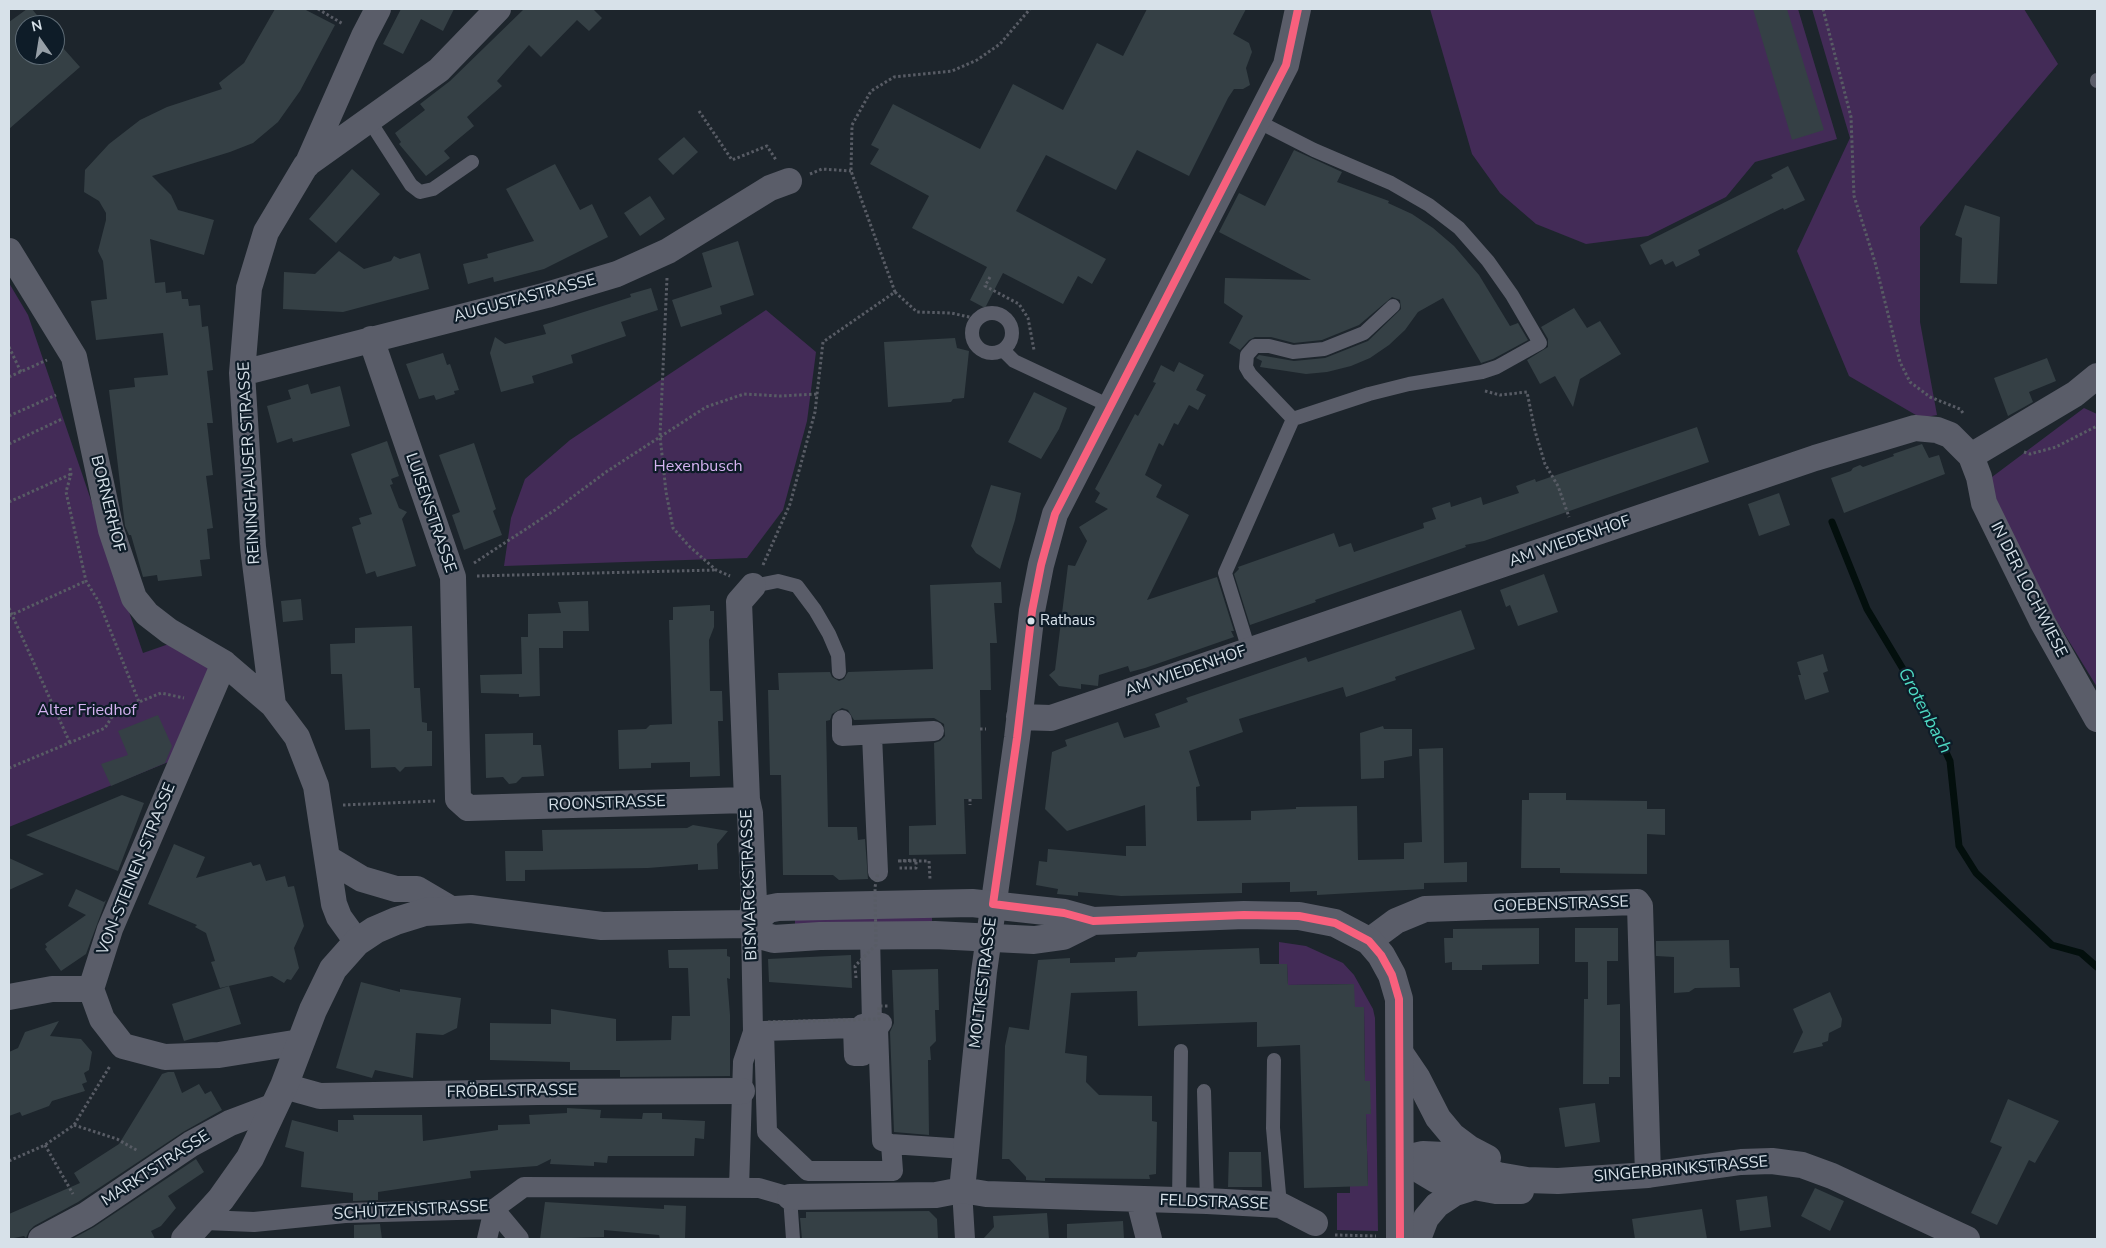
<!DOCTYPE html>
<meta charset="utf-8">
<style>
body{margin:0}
#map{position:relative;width:2106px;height:1248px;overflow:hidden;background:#1d252c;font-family:"Nunito Sans",sans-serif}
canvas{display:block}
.frame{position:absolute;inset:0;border:10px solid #d7e1e9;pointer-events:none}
.north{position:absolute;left:15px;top:15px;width:50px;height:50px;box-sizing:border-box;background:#0e1c28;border:1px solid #5e6b75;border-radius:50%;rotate:347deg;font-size:14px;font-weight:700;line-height:20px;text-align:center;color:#d7e1e9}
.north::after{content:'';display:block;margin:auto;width:18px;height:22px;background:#969fa7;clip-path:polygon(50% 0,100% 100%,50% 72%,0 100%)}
</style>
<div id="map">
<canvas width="2106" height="1248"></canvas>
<div class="frame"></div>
<div class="north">N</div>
</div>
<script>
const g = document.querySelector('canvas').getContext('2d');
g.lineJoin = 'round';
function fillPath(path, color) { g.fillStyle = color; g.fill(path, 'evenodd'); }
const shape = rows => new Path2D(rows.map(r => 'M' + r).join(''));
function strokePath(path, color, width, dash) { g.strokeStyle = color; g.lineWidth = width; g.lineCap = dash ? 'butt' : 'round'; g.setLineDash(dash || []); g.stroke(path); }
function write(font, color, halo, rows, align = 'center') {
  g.font = font + ' "Nunito Sans",sans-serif'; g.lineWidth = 4.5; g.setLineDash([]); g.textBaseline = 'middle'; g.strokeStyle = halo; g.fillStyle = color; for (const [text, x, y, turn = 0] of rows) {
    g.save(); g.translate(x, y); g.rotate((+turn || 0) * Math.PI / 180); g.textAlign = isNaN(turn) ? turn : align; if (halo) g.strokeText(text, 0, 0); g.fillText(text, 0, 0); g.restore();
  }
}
fillPath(shape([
 [1430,9,1798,9,1837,139,1755,162,1726,197,1648,236,1586,244,1536,224,1500,193,1472,154],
 [1812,9,2024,9,2058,64,1920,227,1920,322,1937,415,1921,418,1849,376,1797,251,1850,138],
 [9,283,28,315,143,653,189,637,213,674,183,756,9,827],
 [766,310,816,352,807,421,783,510,747,558,504,566,511,518,525,479,570,440],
 [2084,408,2097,414,2097,687,2056,620,1992,496,1988,480],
 [932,915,932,923,795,930,795,919],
 [1279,942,1306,946,1343,963,1354,975,1373,1009,1375,1018,1378,1231,1337,1230,1337,1193,1350,1193,1350,1186,1368,1186,1366,1114,1371,1114,1365,1081,1364,1007,1352,1007,1354,984,1288,985,1287,964,1279,964]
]), '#432b57');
strokePath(shape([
 [1832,522,1867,609,1921,699,1950,761,1959,846,1976,873,2052,945,2081,953,2097,967]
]), '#030f0d', 7);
fillPath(shape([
 [27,9,32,9,45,25,25,25,25,55,55,55,55,39,80,67,9,129,9,22],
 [275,9,304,9,335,25,300,91,278,122,253,143,230,152,152,176,171,195,178,210,214,220,204,255,150,239,155,283,165,282,166,293,181,291,182,299,188,299,189,306,200,305,202,327,208,326,213,370,207,371,213,423,207,423,213,475,206,476,213,528,207,529,210,559,200,560,202,576,158,581,157,575,143,577,131,535,129,535,125,526,109,390,135,387,134,378,168,375,163,333,96,340,91,301,107,299,103,261,98,251,106,220,106,213,99,201,84,192,85,170,109,144,140,120,167,107,222,89,219,83,244,63],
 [401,9,454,9,443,31,421,19,403,54,383,44],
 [524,9,593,9,602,18,589,31,577,20,541,57,529,45,497,81,502,86,467,117,474,126,444,151,450,158,426,176,399,144,401,142,395,133,425,110,420,104,450,81],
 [1147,9,1246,9,1233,34,1249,43,1252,52,1246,68,1250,85,1243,89,1234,89,1228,98,1189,176,1137,150,1116,190,1046,155,1016,211,1106,259,1092,284,1078,276,1063,304,1003,273,985,308,970,300,987,267,912,228,929,196,870,164,879,149,871,145,893,104,980,149,1013,84,1063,110,1097,43,1123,56],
 [1753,9,1787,9,1824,130,1792,140],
 [684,137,698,152,673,175,658,159],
 [1294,150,1342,172,1337,182,1389,201,1388,203,1412,214,1433,228,1454,246,1479,275,1510,326,1518,323,1528,340,1493,359,1481,363,1443,298,1418,312,1405,330,1389,345,1370,358,1351,366,1327,372,1306,374,1260,367,1262,361,1256,358,1259,355,1294,361,1325,358,1368,341,1401,309,1400,300,1392,297,1359,325,1322,340,1294,343,1271,337,1255,337,1249,340,1240,350,1229,343,1243,316,1224,303,1225,278,1311,280,1219,232,1239,193,1265,206],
 [555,164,580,210,592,204,608,237,544,269,494,282,493,277,468,284,463,264,488,258,487,254,534,241,506,189],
 [1788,166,1805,200,1784,210,1783,208,1698,250,1700,255,1676,267,1673,261,1665,265,1662,259,1650,265,1640,245,1773,178,1771,175],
 [352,169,380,194,336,243,309,219],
 [650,196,665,219,640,236,624,213],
 [1965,205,2000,217,1997,284,1960,283,1962,238,1955,235],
 [738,241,754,295,720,306,722,314,681,327,672,300,712,287,702,253],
 [339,251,364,269,391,261,394,256,400,259,420,253,429,289,343,312,283,309,284,272,315,274],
 [651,288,658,310,621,322,626,336,571,355,573,363,532,376,534,383,501,392,490,353,495,337,505,344,546,334,543,325,631,297,630,294],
 [1574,308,1587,328,1600,321,1621,354,1580,379,1573,407,1555,376,1540,384,1527,360,1548,347,1548,339,1541,327],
 [955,338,957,348,969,351,964,398,953,399,951,402,888,407,884,342],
 [443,353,447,365,450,364,459,390,454,391,455,394,436,400,434,395,419,399,406,364],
 [2047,358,2056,381,2029,392,2033,402,2008,416,1994,378],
 [1179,362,1204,375,1196,390,1206,395,1198,410,1189,405,1178,425,1174,423,1163,446,1159,443,1145,475,1162,485,1156,497,1189,515,1147,600,1217,577,1234,631,1231,631,1234,637,1145,668,1130,672,1128,666,1099,675,1098,686,1081,684,1081,689,1059,686,1049,675,1055,670,1068,565,1075,566,1087,541,1079,527,1108,509,1095,502,1100,493,1095,489,1135,414,1138,416,1156,383,1153,382,1161,365,1174,372],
 [308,384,311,394,340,386,350,426,293,442,292,438,277,443,267,406,291,399,288,390],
 [1034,392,1067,408,1059,429,1041,459,1008,442],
 [1697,427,1709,462,1484,541,1465,545,1466,547,1315,600,1316,602,1250,625,1234,574,1239,569,1238,567,1334,533,1339,547,1351,543,1354,552,1424,528,1423,523,1436,519,1432,508,1450,502,1451,507,1481,497,1483,505,1519,493,1516,486,1535,479,1536,482],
 [387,441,399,476,391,479,393,484,390,485,399,508,407,512,402,519,416,566,377,577,375,571,366,574,352,527,361,524,359,518,372,514,351,454],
 [474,443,496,509,493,511,502,535,464,550,452,515,460,512,439,455],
 [1922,444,1929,458,1939,455,1945,474,1844,513,1831,478,1851,471,1853,468,1860,465,1863,467,1894,456,1893,454],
 [991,485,1021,493,1015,520,1000,569,976,553,971,546],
 [1779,493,1790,525,1759,536,1748,504],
 [1544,574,1558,612,1518,626,1510,605,1506,607,1500,590],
 [1001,582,1002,603,994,603,997,643,990,643,991,690,980,690,982,799,964,799,966,854,909,855,909,826,936,825,934,743,940,741,945,736,944,724,934,718,854,720,848,710,842,708,832,714,830,720,826,721,828,827,857,827,858,840,865,839,868,879,839,880,833,875,783,875,781,775,770,775,768,690,779,690,778,673,830,672,832,677,839,681,844,679,848,672,933,669,930,585],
 [301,599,303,620,283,622,281,601],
 [588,601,589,631,563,631,563,648,539,648,540,696,519,697,519,694,481,693,480,675,522,674,521,637,528,637,528,614,561,613,558,602],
 [710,605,710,611,714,611,714,627,709,640,710,691,722,691,723,721,718,721,720,776,690,777,690,762,651,763,651,768,619,769,618,730,646,729,650,725,672,724,669,620,673,620,673,607],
 [1461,610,1475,649,1395,677,1396,680,1346,697,1343,687,1239,719,1243,732,1189,751,1200,786,1196,787,1197,821,1251,820,1251,811,1296,809,1296,807,1357,806,1358,860,1404,859,1404,843,1422,842,1419,749,1443,748,1444,863,1467,862,1467,882,1424,883,1424,889,1317,895,1317,891,1290,892,1290,882,1242,883,1242,893,1121,896,1078,892,1078,896,1057,894,1058,889,1036,885,1039,861,1047,862,1048,849,1126,856,1126,846,1146,846,1145,805,1067,831,1045,809,1052,752,1067,746,1065,740,1118,722,1124,738,1160,727,1155,714,1188,702,1186,698,1306,657,1308,662],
 [412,626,414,688,420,688,422,722,427,723,427,731,432,731,432,766,405,767,400,772,395,767,371,768,370,729,345,730,342,674,331,674,330,644,355,643,355,628],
 [1823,654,1828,671,1823,673,1829,692,1805,700,1798,675,1801,675,1797,662],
 [158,715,172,746,165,763,111,786,101,764,128,755,118,731],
 [1383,726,1384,729,1412,729,1412,756,1384,761,1384,778,1361,779,1360,733],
 [533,733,533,745,541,745,544,776,522,777,516,783,509,784,503,777,486,778,485,734],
 [1529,793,1566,793,1566,800,1647,801,1647,809,1665,809,1665,835,1647,834,1647,874,1560,873,1560,868,1521,868,1522,800,1529,800],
 [122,795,144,803,118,871,26,835],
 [693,825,728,831,717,844,718,869,698,870,698,864,648,868,525,870,525,881,506,881,505,851,543,851,542,830,687,828],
 [174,844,205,857,196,878,251,862,253,866,260,864,266,881,285,876,288,887,294,886,304,926,294,948,299,968,291,980,287,979,284,983,272,976,220,988,211,962,215,961,206,933,195,927,197,925,148,904],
 [9,858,44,874,9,890],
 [76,889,104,902,106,900,86,954,61,971,45,949,47,947,45,944,86,915,68,906],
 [1539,928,1539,964,1482,965,1482,970,1452,970,1452,962,1445,963,1444,938,1453,938,1453,929],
 [1575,928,1618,928,1618,961,1607,961,1607,1005,1620,1004,1620,1077,1609,1077,1609,1084,1583,1084,1584,999,1588,999,1588,962,1575,962],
 [1729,940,1730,968,1739,968,1740,987,1695,988,1689,992,1674,993,1674,957,1656,956,1656,941],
 [1259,948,1260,964,1287,964,1288,985,1354,984,1355,1007,1364,1007,1365,1081,1370,1081,1371,1114,1366,1114,1368,1186,1304,1188,1300,1045,1257,1047,1257,1022,1138,1026,1137,991,1071,993,1065,1053,1087,1056,1086,1082,1099,1095,1152,1096,1152,1121,1157,1122,1156,1174,1149,1175,1150,1179,1045,1178,1045,1181,1026,1180,1026,1177,1009,1159,1002,1159,1005,1046,1009,1027,1029,1030,1038,960,1070,958,1070,963,1115,962,1115,958,1136,957,1138,952],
 [727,949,727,956,730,957,730,979,727,978,730,1015,730,1076,620,1077,620,1070,570,1070,570,1062,490,1060,490,1023,551,1024,551,1009,616,1019,616,1041,671,1040,672,1016,690,1016,688,968,669,968,668,950],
 [851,955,852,988,769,982,768,959],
 [938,969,939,1010,935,1010,936,1041,930,1047,931,1060,928,1060,929,1135,894,1132,890,1032,894,1023,892,970],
 [361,982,400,992,400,989,461,998,457,1028,443,1035,416,1033,413,1078,375,1070,372,1078,336,1068],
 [229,986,241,1024,184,1041,172,1004],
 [1830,992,1842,1019,1841,1027,1829,1033,1828,1041,1822,1043,1823,1046,1793,1053,1803,1032,1793,1009],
 [59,1021,50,1036,81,1039,92,1052,89,1070,84,1073,87,1082,82,1084,85,1091,52,1101,49,1106,22,1116,20,1112,9,1116,9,1052,18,1048,25,1032],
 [168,1072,174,1072,182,1093,199,1084,205,1094,211,1091,222,1110,183,1132,78,1202,34,1226,29,1231,26,1238,24,1236,9,1239,9,1214,80,1183,74,1173,119,1144,162,1074],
 [2008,1099,2059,1121,2035,1163,2029,1160,1997,1225,1971,1213,2002,1147,1990,1142],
 [1595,1103,1600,1142,1565,1147,1559,1108],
 [567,1108,601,1110,600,1118,642,1119,643,1113,662,1113,662,1119,705,1121,704,1139,695,1138,694,1156,608,1156,607,1163,594,1162,594,1166,550,1164,551,1159,537,1166,470,1171,471,1178,378,1192,378,1200,353,1201,353,1193,301,1187,304,1152,285,1147,292,1120,338,1132,338,1120,354,1120,353,1115,422,1115,423,1141,498,1130,498,1125,530,1124,529,1115,567,1113],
 [1229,1152,1261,1152,1262,1187,1228,1187],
 [196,1159,204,1172,168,1196,176,1208,161,1226,151,1231,155,1239,72,1239,94,1227],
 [1815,1188,1844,1201,1830,1231,1801,1216],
 [1767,1196,1771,1227,1740,1231,1736,1200],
 [545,1202,664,1209,664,1205,686,1206,685,1239,660,1239,659,1235,604,1230,604,1237,540,1239],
 [1702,1209,1707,1239,1635,1239,1632,1219],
 [929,1211,937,1219,938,1239,802,1239,800,1218,806,1218,806,1212],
 [1047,1213,1049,1239,983,1239,994,1227,993,1216],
 [1123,1221,1124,1239,1067,1239,1067,1224],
 [380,1224,382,1239,354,1239,354,1225]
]), '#354045');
strokePath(shape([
 [318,9,343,24],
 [1823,9,1851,117,1854,196,1875,262,1900,362,1910,382,1930,397,1960,409,1963,413],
 [699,111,732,160,767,146,776,160],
 [810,174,822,169,851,171],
 [990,277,985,286,1019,304,1028,318,1034,350],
 [667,278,660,436,666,492,673,528,689,546,716,570,730,576],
 [895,292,917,312,951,313,978,319],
 [9,347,21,372],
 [9,377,47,360],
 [1485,391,1500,395,1527,392,1535,431,1545,464,1558,486,1569,517],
 [9,416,56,395],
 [9,444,62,419],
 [2024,452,2030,454,2056,447,2097,426],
 [70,468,71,474,66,492,86,581,99,602,139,702],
 [9,502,71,474],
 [474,563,555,510,606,472,706,407,744,394,780,396,817,394],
 [763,565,790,504,815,412,823,342,895,292,851,171,852,125,871,91,894,77,952,71,977,60,1000,44,1030,9],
 [477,576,715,570],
 [9,608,70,743],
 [9,616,86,581],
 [980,729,986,729],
 [9,768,105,728,115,712,161,693,184,698],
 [970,799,970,805],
 [343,805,435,801],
 [898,861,916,860,916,868,899,868],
 [899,861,929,861,930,879],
 [74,1125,117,1139,138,1151],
 [45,1145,73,1194],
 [9,1161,45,1145,74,1125,110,1066],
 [1335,1235,1376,1236]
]), '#585c65', 3, [2.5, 2.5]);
strokePath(shape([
 [2097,80,2097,81],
 [369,120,411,185,420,192,433,189,472,162],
 [1257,121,1314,150,1391,183,1429,205,1459,228,1488,261,1512,295,1540,343,1497,367,1482,372,1409,384,1369,394,1293,419],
 '972 333a20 20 0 1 1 40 0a20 20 0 1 1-40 0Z',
 [1003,350,1014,361,1110,406],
 [753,586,778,581,797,586,815,610,829,634,838,655,839,672],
 [1249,650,1225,573,1293,419,1250,374,1246,367,1247,355,1255,346,1269,346,1293,352,1324,349,1364,333,1393,306],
 [1274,1060,1273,1128,1280,1205],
 [1204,1091,1207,1201],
 [790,1197,793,1239],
 [1179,1201,1181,1051]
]), '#5a5d69', 14);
strokePath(shape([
 [842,720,842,736,934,731],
 [872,735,878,872],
 [870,936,872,1023],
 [882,1023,878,1029,882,1141,891,1144,893,1171,808,1171,767,1132,764,1031,853,1028,854,1056,863,1056,862,1024,882,1023],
 [891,1144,965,1149],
 [739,1188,743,1062,753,1032,751,924],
 [962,1190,965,1239],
 [494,1209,519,1239],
 [205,1220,254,1222,345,1213,494,1209,524,1187,759,1188,790,1197],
 [487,1239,494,1209]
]), '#5a5d69', 20);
strokePath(shape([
 [307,165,364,36,378,9],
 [9,251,74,357,111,530,134,598,147,614,169,631,224,663,273,705],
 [371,339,453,577,458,799,468,808,747,800],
 [242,373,547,295,617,274,668,251,770,188,789,181],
 [1971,456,2075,394,2097,376],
 [224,663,110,929,91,989,102,1019,123,1046,165,1057,219,1055,300,1042],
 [1019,717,1051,718,1815,458,1915,428,1937,430,1950,435,1971,456,1979,477,1984,503,2043,623,2097,719],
 [327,858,362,879,396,889,417,889,451,909],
 [751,924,754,902,750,813,747,800,739,602,753,586],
 [1369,941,1396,921,1425,909,1637,902,1640,906,1648,1175],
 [357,942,339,917,334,904,316,786,297,737,273,705,253,547,242,373,249,288,266,232,306,165,439,70,498,9],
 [9,997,52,989,91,989],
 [1400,1052,1417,1077,1438,1118,1453,1136,1469,1148,1488,1158],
 [284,1086,320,1096,538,1092,742,1091],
 [1401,1159,1423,1154,1444,1155,1498,1175,1527,1180,1558,1181,1648,1175,1741,1162,1772,1161,1802,1165,1832,1176,1967,1239],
 [1401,1159,1436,1180,1496,1191,1521,1191],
 [962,1190,984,972,1017,738,1032,611,1041,565,1055,514,1286,65,1298,9],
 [790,1197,936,1195,962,1190,986,1194,1207,1201,1280,1205,1315,1223],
 [1139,1200,1149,1239],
 [41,1239,86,1215,191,1144,230,1123,275,1106],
 [1418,1239,1426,1218,1437,1205,1455,1193,1471,1188]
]), '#5a5d69', 26);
strokePath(shape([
 [751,924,763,936,774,939,820,936,935,935,1034,940,1063,936,1093,921],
 [185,1239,221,1199,250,1158,284,1086,313,1010,333,969,357,942,375,930,396,921,425,912,471,909,602,926,751,924,768,909,778,907,972,903,1064,913,1093,921,1244,915,1299,916,1335,923,1369,941,1381,955,1392,975,1399,999,1400,1239]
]), '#5a5d69', 28);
strokePath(shape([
 [856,978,855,966,876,945,875,887,878,872],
 [768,1022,879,1019,879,1006,888,1006]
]), '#585c65', 3, [2.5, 2.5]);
strokePath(shape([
 [1298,9,1286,65,1055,514,1041,565,1032,611,1017,738,993,904,1064,913,1093,921,1244,915,1299,916,1335,923,1369,941,1381,955,1392,975,1399,999,1400,1239]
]), '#f8607d', 8);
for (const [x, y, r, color] of [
 [1031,621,4.5,"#d7e1e9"]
]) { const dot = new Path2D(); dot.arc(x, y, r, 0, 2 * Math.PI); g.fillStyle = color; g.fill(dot); strokePath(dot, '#0e1c28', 2); }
write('15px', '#d7e1e9', '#0e1c28', [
 ["Rathaus",1040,621]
], 'left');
write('16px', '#d7e1e9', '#0e1c28', [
 ["AUGUSTASTRASSE",525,299,-15],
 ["REININGHAUSER STRASSE",250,463,-93],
 ["BORNERHOF",107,504,76],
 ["LUISENSTRASSE",430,513,71],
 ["AM WIEDENHOF",1570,542,-19],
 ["IN DER LOCHWIESE",2028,590,63],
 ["AM WIEDENHOF",1186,672,-19],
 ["ROONSTRASSE",607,804,-2],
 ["VON-STEINEN-STRASSE",137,869,-68],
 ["BISMARCKSTRASSE",750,885,-92],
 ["GOEBENSTRASSE",1561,905,-2],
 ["MOLTKESTRASSE",984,983,-83],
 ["FRÖBELSTRASSE",512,1092,-1],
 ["MARKTSTRASSE",156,1169,-33],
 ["SINGERBRINKSTRASSE",1681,1170,-5],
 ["FELDSTRASSE",1214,1203,2],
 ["SCHÜTZENSTRASSE",411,1211,-3]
]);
write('16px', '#d5b3f1', '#0e1c28', [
 ["Hexenbusch",698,467],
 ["Alter Friedhof",87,711]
]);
write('italic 18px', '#4edac3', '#0e1c28', [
 ["Grotenbach",1924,711,62]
]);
</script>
